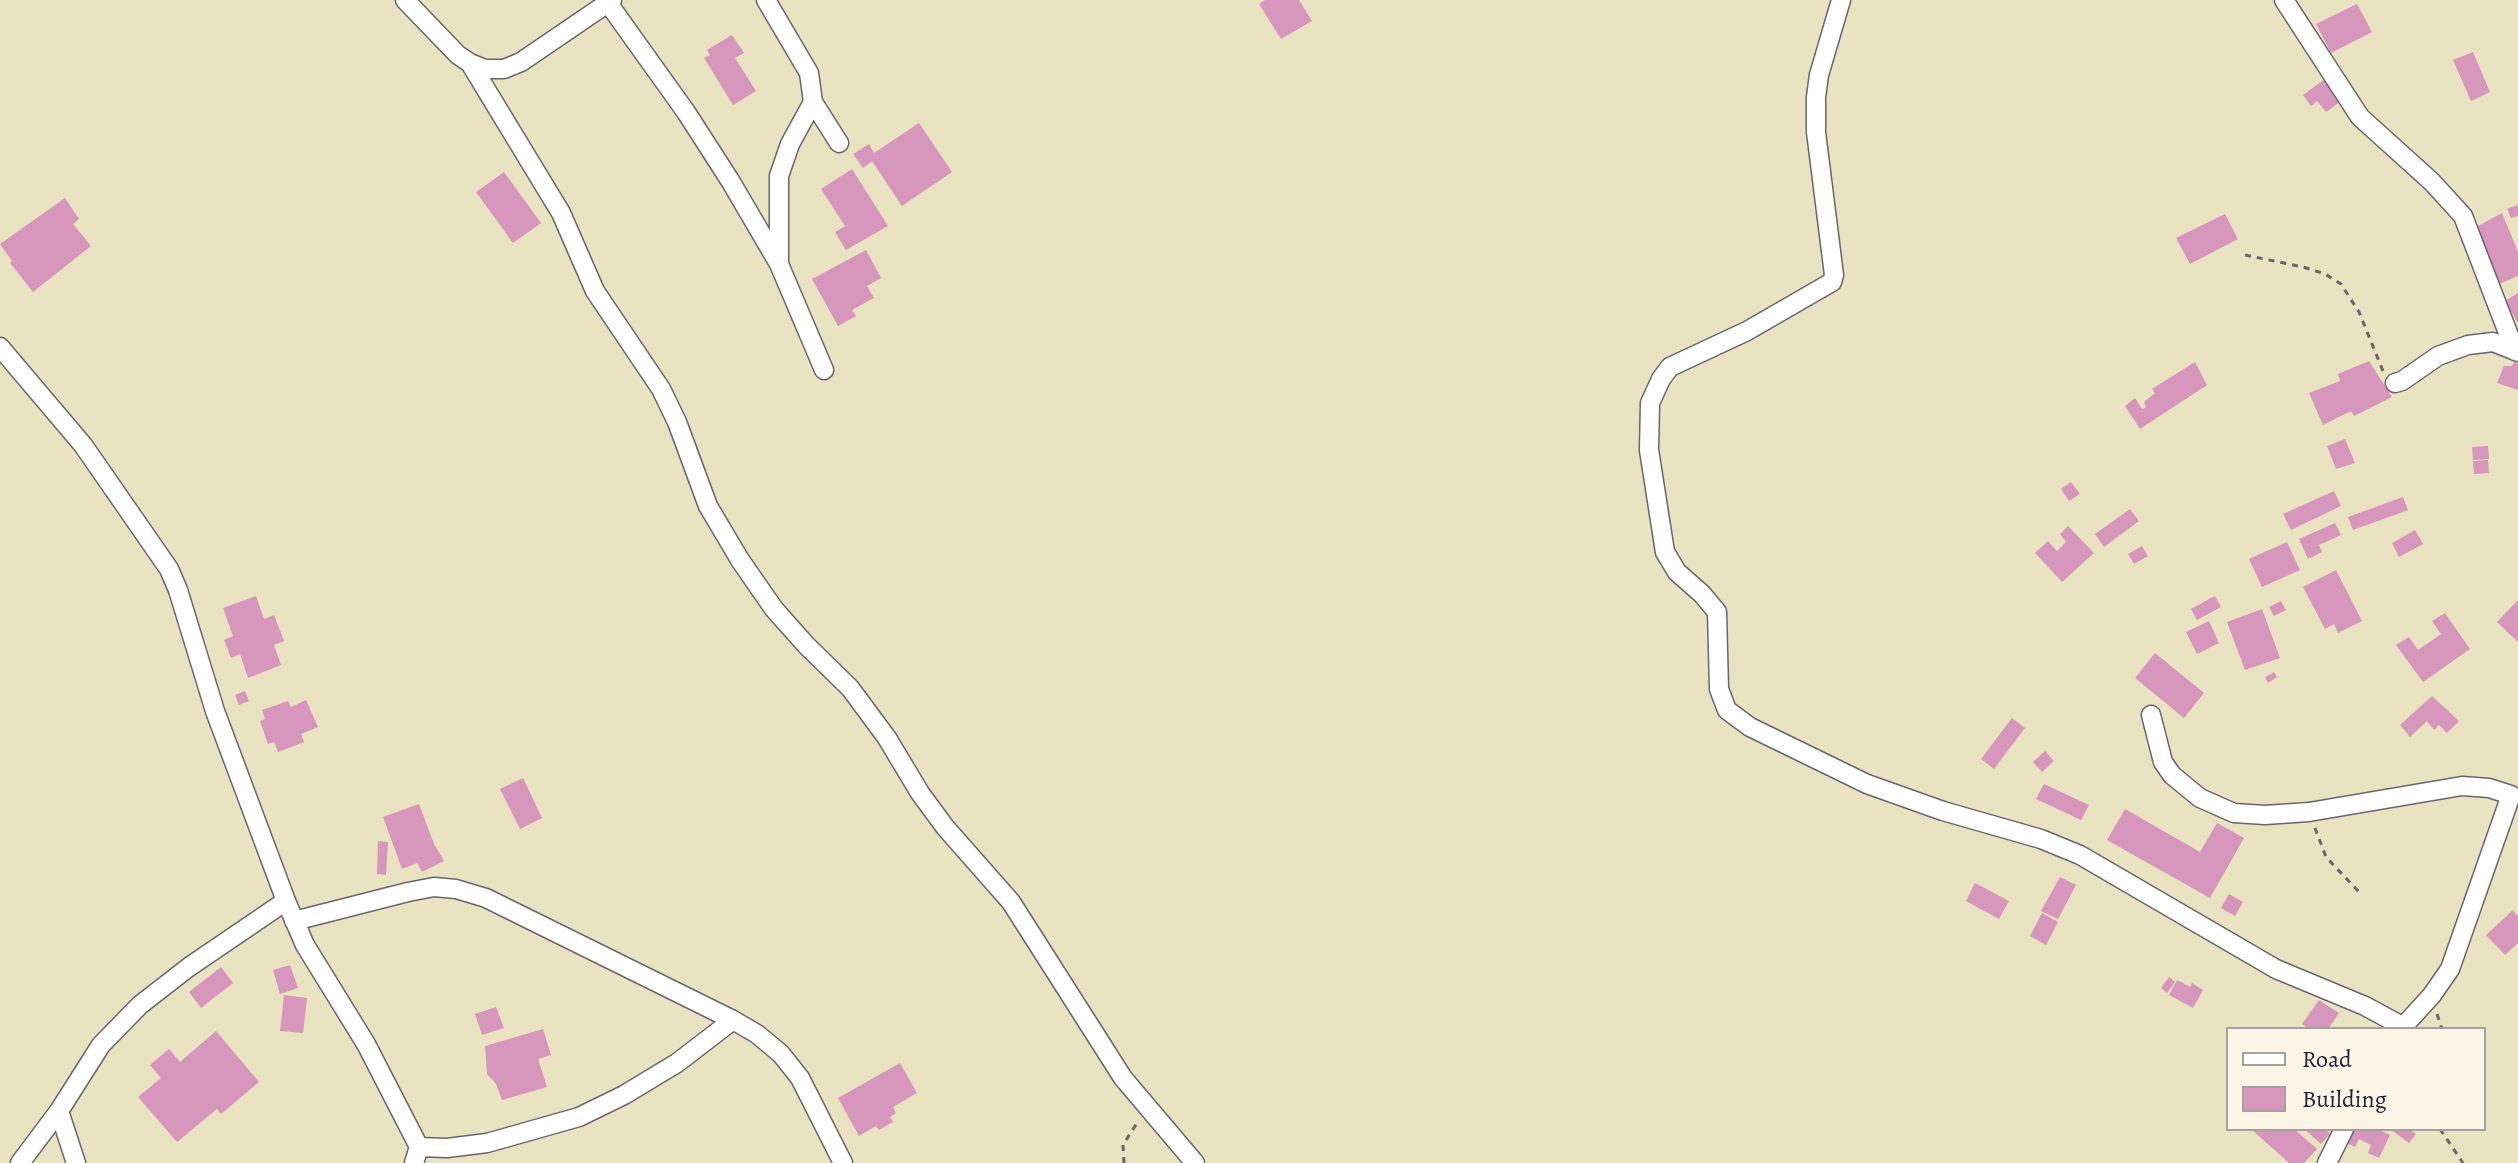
<!DOCTYPE html>
<style>
body{margin:0}
#map{position:relative;width:2518px;height:1163px;overflow:hidden;background:#eae3c2;font-family:Alegreya,serif}
canvas{display:block}
.legend{position:absolute;left:2226px;top:1027px;width:260px;height:104px;box-sizing:border-box;background:#fcf5e5;border:2px solid #a5a1a1;margin:0;padding:10px 14px;list-style:none;font-size:24px;color:#22223b}
.legend li{display:flex;align-items:center;gap:16px;height:40px}
.legend b{width:40px;border:2px solid #a5a1a1}
</style>
<div id="map">
<canvas width="2518" height="1163"></canvas>
<ul class="legend">
<li><b style="height:10px;background:#fff"></b>Road</li>
<li><b style="height:22px;background:#d796bc"></b>Building</li>
</ul>
</div>
<script>
const g = document.querySelector('canvas').getContext('2d');
g.lineJoin = 'round';
function fillPath(path, color) { g.fillStyle = color; g.fill(path, 'evenodd'); }
const shape = rows => new Path2D(rows.map(r => 'M' + r).join(''));
function strokePath(path, color, width, dash) { g.strokeStyle = color; g.lineWidth = width; g.lineCap = dash ? 'butt' : 'round'; g.setLineDash(dash || []); g.stroke(path); }
fillPath(shape([
 [1265,0,1299,0,1312,21,1281,39,1259,4],
 [2357,4,2372,32,2331,53,2316,24],
 [732,35,744,53,735,58,756,91,733,105,704,58,710,55,707,50],
 [2473,52,2490,92,2471,101,2453,60],
 [2325,79,2341,101,2326,112,2317,101,2311,106,2303,95],
 [919,123,952,172,902,206,872,161,863,168,853,154,869,144,874,153],
 [852,169,888,226,846,250,835,232,845,226,821,189],
 [504,172,541,223,513,243,476,192],
 [65,198,79,219,73,224,91,246,33,292,10,263,12,261,0,244],
 [2518,205,2518,216,2511,218,2507,209],
 [2502,213,2518,252,2518,276,2499,284,2476,227],
 [2225,214,2238,239,2190,264,2176,238],
 [866,250,881,278,867,286,874,298,852,310,856,316,838,326,812,279],
 [2518,293,2518,323,2509,308,2505,311,2502,303],
 [2369,361,2392,397,2354,416,2351,411,2323,425,2309,393,2340,381,2338,374],
 [2195,362,2207,385,2140,429,2125,406,2135,398,2142,409,2146,407,2144,402,2155,393,2152,389],
 [2514,362,2518,364,2518,390,2497,383,2504,366,2512,366],
 [2345,439,2355,463,2336,469,2327,446],
 [2488,446,2489,459,2473,460,2472,447],
 [2488,460,2489,473,2474,474,2473,461],
 [2071,482,2080,494,2069,501,2061,489],
 [2334,491,2341,506,2291,530,2283,514],
 [2403,497,2408,510,2353,530,2348,517],
 [2130,509,2139,521,2104,547,2095,534],
 [2335,523,2341,535,2319,545,2322,552,2308,559,2299,539],
 [2068,526,2094,553,2062,582,2035,553,2048,541,2057,551,2066,542,2060,534],
 [2415,530,2423,544,2399,557,2392,543],
 [2287,542,2300,570,2262,587,2249,559],
 [2142,546,2148,556,2134,564,2128,554],
 [2336,570,2362,621,2338,633,2334,624,2325,629,2303,587],
 [256,596,264,619,274,615,284,641,274,645,281,665,248,678,240,654,231,658,224,640,233,636,223,608],
 [2215,596,2221,607,2197,620,2191,609],
 [2518,600,2518,642,2497,622],
 [2281,601,2286,610,2274,616,2269,607],
 [2262,609,2280,658,2245,670,2227,622],
 [2445,613,2470,649,2423,682,2396,645,2409,637,2418,650,2441,634,2432,621],
 [2209,621,2219,643,2197,654,2186,632],
 [2155,653,2204,693,2184,718,2135,678],
 [2274,672,2277,677,2268,683,2265,677],
 [245,691,249,701,239,705,235,695],
 [2432,696,2459,721,2447,733,2439,725,2434,730,2427,721,2410,737,2400,725],
 [306,700,318,727,301,734,304,742,278,752,274,742,268,744,260,721,265,719,262,710,288,701,291,707],
 [2012,718,2025,728,1994,769,1981,759],
 [2045,751,2054,761,2042,772,2033,762],
 [523,778,542,818,520,829,500,789],
 [2044,784,2089,805,2081,820,2036,799],
 [419,804,434,844,444,861,422,872,417,863,402,869,383,817],
 [2125,809,2200,852,2217,823,2244,838,2210,898,2107,840],
 [378,841,388,842,386,875,377,874],
 [2060,877,2076,885,2058,919,2041,911],
 [1975,883,2009,901,1999,919,1966,901],
 [2229,894,2243,902,2235,916,2221,908],
 [2513,910,2518,916,2518,943,2505,955,2486,935],
 [2042,913,2058,922,2046,945,2030,936],
 [290,965,298,988,280,994,273,970],
 [221,967,233,983,201,1008,189,992],
 [2169,977,2175,982,2167,993,2161,988],
 [2177,980,2190,987,2192,983,2203,990,2193,1008,2169,995],
 [284,995,307,998,303,1033,280,1031],
 [2319,1000,2339,1013,2328,1029,2309,1029,2302,1024],
 [496,1007,504,1028,482,1035,475,1014],
 [543,1029,551,1055,538,1059,547,1087,502,1100,496,1084,487,1074,485,1046],
 [216,1031,259,1082,221,1114,217,1109,177,1142,138,1097,161,1078,150,1065,169,1049,180,1062],
 [900,1063,917,1093,893,1107,896,1113,890,1117,893,1122,879,1130,876,1126,859,1136,838,1098],
 [2251,1129,2294,1129,2317,1149,2304,1163,2289,1163],
 [2304,1129,2325,1129,2330,1134,2321,1144],
 [2350,1129,2378,1129,2390,1135,2379,1158,2368,1153,2371,1145,2359,1139,2355,1147,2344,1142],
 [2390,1129,2409,1129,2416,1134,2409,1143]
]), '#d796bc');
const minor = shape([
 [405,0,458,55,470,63,485,69,504,69,521,62,612,0],
 [766,0,809,73,813,102,839,143],
 [1841,0,1819,75,1816,97,1816,132,1834,275,1832,282,1747,331,1670,367,1661,379,1650,403,1649,450,1665,552,1677,572,1702,594,1717,612,1719,689,1727,710,1750,727,1867,784,1943,811,2041,839,2080,855,2276,969,2365,1006,2402,1026],
 [2284,0,2360,117,2432,182,2463,216,2515,351],
 [608,3,686,112,731,182,779,264,824,370],
 [470,63,561,213,595,291,661,389,677,422,708,506,740,560,774,609,806,645,850,688,887,738,920,793,945,827,1011,902,1123,1078,1195,1163],
 [779,261,779,176,790,144,813,102],
 [0,347,83,445,169,569,178,590,215,711,286,901,305,945,366,1044,419,1147,414,1163],
 [2395,383,2402,381,2438,356,2468,345,2493,342,2518,352],
 [2151,715,2163,762,2172,775,2200,798,2234,813,2265,815,2309,812,2462,786,2489,788,2511,795,2450,969,2432,995,2401,1029],
 [294,921,408,892,434,887,456,889,486,898,733,1020],
 [59,1111,76,1163],
 [419,1147,447,1148,487,1143,579,1117,624,1095,677,1063,733,1020,757,1034,781,1054,800,1078,843,1163],
 [20,1163,59,1111,101,1045,140,1005,189,967,286,901],
 [2327,1163,2344,1129]
]);
strokePath(minor, '#68666a', 21);
strokePath(shape([
 [2245,255,2303,267,2325,274,2341,284,2359,312,2383,371],
 [2315,828,2326,857,2360,893],
 [2437,1014,2442,1029],
 [2440,1129,2463,1163],
 [1124,1163,1123,1145,1137,1123]
]), '#68666a', 3, [6, 6]);
strokePath(minor, '#fff', 18);
</script>
